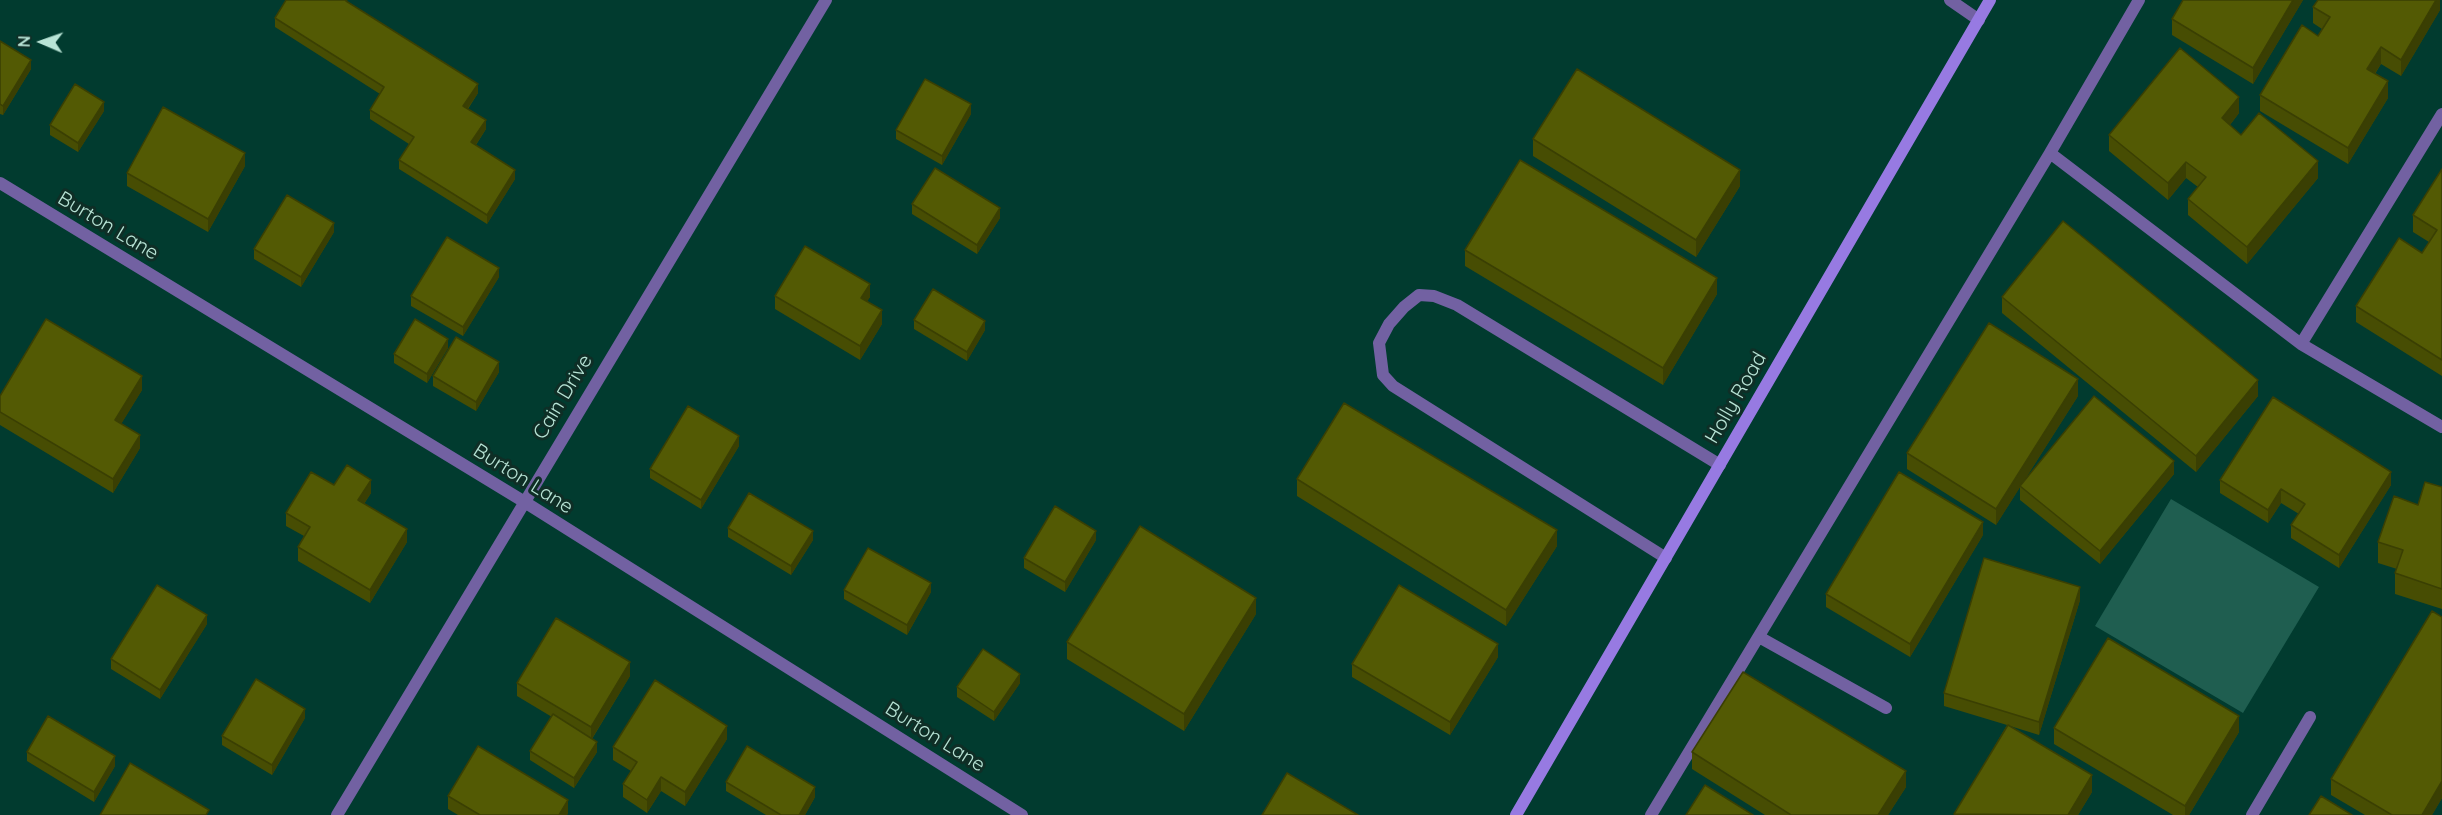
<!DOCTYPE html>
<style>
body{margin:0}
#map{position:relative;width:2442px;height:815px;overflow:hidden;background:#013b2f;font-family:Quicksand,sans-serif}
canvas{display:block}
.north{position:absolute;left:12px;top:12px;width:60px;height:60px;-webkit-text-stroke:4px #0f2e26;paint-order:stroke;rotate:272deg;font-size:16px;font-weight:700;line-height:24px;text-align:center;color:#b8e4d6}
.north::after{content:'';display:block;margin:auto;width:21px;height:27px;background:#b8e4d6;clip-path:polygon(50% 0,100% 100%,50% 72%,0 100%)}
</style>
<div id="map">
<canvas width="2442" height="815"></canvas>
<div class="north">N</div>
</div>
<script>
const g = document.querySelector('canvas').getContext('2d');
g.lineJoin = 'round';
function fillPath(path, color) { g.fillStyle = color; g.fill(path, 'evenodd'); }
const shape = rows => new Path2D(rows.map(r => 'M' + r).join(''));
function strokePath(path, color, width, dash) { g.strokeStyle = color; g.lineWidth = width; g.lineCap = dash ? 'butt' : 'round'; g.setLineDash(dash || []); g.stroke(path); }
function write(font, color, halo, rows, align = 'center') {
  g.font = font + ' Quicksand,sans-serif'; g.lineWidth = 6; g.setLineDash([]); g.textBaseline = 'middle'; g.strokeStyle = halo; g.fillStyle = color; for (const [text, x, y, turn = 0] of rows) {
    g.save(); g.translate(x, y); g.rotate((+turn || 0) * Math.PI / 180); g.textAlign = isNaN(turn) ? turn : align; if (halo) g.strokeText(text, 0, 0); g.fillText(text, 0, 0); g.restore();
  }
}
fillPath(shape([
 [2171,499,2319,587,2243,713,2095,626]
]), '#1f5e50');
strokePath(shape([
 [1950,0,1979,20],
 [2139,0,2050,153,2301,344,2442,427],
 [2301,344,2442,114],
 [1666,558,1393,386,1383,375,1379,343,1389,324,1404,307,1419,295,1434,296,1457,305,1720,465],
 [1759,637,1886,708],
 [1651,815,2050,153],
 [2252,815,2310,717]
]), '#7261a2', 12);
strokePath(shape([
 [0,183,523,501,1022,815],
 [337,815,826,0]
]), '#7261a2', 12);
strokePath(shape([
 [1516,815,1990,0]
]), '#977ae2', 12);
fillPath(shape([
 [2183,0,2303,0,2253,84,2172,35,2172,19],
 [2440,0,2440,10,2401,76,2381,64,2375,74,2388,98,2348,164,2260,111,2260,95,2318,36,2322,29,2313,23,2313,7],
 [351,4,478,93,468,109,486,129,476,145,515,179,487,224,399,169,399,160,409,144,370,119,370,110,380,94,275,27,275,18],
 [0,41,31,69,3,115,0,114],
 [104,111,78,152,50,135,50,125],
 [2239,113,2230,125,2241,135,2318,178,2247,264,2188,215,2188,199,2198,187,2186,178,2168,200,2109,151,2109,135],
 [971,114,942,165,896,139,896,130],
 [1533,139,1740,186,1696,257,1533,156],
 [245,166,208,232,127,186,127,173],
 [2442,169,2442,376,2356,322,2356,306,2422,253,2429,242,2413,232,2413,215],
 [912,204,1000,218,977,254,912,214],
 [334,232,301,287,254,259,254,249],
 [1465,250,1717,294,1663,385,1465,266],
 [499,277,463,336,411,306,411,296],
 [775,296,870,297,867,301,882,324,860,360,775,309],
 [2002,297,2258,396,2196,472,2002,313],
 [914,320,985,330,967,361,914,329],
 [448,348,427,383,394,363,394,354],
 [499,372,476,411,433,386,433,376],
 [142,390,121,424,140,448,113,493,0,425,0,396],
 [2078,396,2022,484,2174,474,2100,564,2020,500,2020,487,1996,525,1907,469,1907,453],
 [739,446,701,509,650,478,650,469],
 [1297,479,1557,546,1506,626,1297,496],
 [2220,480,2391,485,2339,568,2291,538,2291,525,2299,514,2281,503,2268,523,2220,493],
 [334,485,371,493,364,504,407,542,370,603,298,561,298,547,304,536,286,526,286,513],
 [2442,487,2442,609,2395,594,2395,573,2397,569,2378,563,2378,542,2418,505],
 [728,528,813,540,791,575,728,537],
 [1983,535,1910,657,1826,607,1826,594],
 [1096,540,1065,592,1024,568,1024,558],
 [844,590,931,592,907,635,844,599],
 [2080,600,2039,735,2010,726,2092,792,2078,815,1954,815,2007,725,1944,706,1944,693],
 [1256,614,1184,731,1067,659,1067,642],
 [2442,617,2442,798,2432,815,2365,815,2331,795,2331,779],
 [207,624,160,699,111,669,111,659],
 [1498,657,1450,735,1352,677,1352,664],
 [630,676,592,739,597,752,574,788,530,760,530,751,552,717,517,696,517,683],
 [1020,683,994,721,957,697,957,687],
 [305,718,272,775,222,745,222,736],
 [2054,728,2239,732,2189,815,2173,815,2054,744],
 [727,739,685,806,661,791,647,813,623,797,623,784,631,771,613,760,613,747],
 [27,752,115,766,94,802,27,761],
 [1692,752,1906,787,1888,815,1765,815,1692,769],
 [726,782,815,797,805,815,766,815,726,791],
 [448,796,568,813,567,815,458,815,448,809]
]), '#474d03');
fillPath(shape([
 [2293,0,2303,0,2253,84,2253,68],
 [2436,0,2440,0,2440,10,2401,76,2401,60],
 [2381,47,2381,64,2367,85,2367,69],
 [31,60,31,69,3,115,3,106],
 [2388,81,2388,98,2348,164,2348,148],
 [478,84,478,93,463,115,463,106],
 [2239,97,2239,113,2222,135,2222,118],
 [104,102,104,111,78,152,78,143],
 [971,104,971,114,942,165,942,156],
 [486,120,486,129,471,152,471,142],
 [245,153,245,166,208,232,208,219],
 [2318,161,2318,178,2247,264,2247,247],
 [2186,162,2186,178,2168,200,2168,183],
 [515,170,515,179,487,224,487,215],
 [1740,170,1740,186,1696,257,1696,240],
 [1000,208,1000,218,977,254,977,245],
 [334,223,334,232,301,287,301,277],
 [499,268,499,277,463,336,463,327],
 [1717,278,1717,294,1663,385,1663,368],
 [870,284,870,297,861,311,861,298],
 [882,310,882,324,860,360,860,346],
 [985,321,985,330,967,361,967,352],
 [448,339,448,348,427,383,427,374],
 [499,362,499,372,476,411,476,402],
 [142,376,142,390,115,434,115,420],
 [2078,379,2078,396,1996,525,1996,509],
 [2258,380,2258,396,2196,472,2196,456],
 [140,435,140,448,113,493,113,479],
 [739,436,739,446,701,509,701,500],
 [2174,461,2174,474,2100,564,2100,551],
 [2391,472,2391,485,2339,568,2339,555],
 [371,480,371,493,358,513,358,500],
 [2281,489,2281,503,2268,523,2268,510],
 [1983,522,1983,535,1910,657,1910,644],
 [407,529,407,542,370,603,370,590],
 [1557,530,1557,546,1506,626,1506,610],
 [813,531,813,540,791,575,791,566],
 [1096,531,1096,540,1065,592,1065,582],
 [931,583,931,592,907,635,907,625],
 [2080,587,2080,600,2039,735,2039,722],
 [1256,598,1256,614,1184,731,1184,714],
 [207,615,207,624,160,699,160,690],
 [1498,644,1498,657,1450,735,1450,722],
 [630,662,630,676,591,740,591,727],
 [1020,674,1020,683,994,721,994,712],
 [305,709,305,718,272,775,272,765],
 [2239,716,2239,732,2189,815,2185,815,2185,806],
 [727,726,727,739,685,806,685,792],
 [597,742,597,752,574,788,574,778],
 [115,756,115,766,94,802,94,792],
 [1906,771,1906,787,1888,815,1878,815],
 [2092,775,2092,792,2078,815,2068,815],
 [661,777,661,791,647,813,647,800],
 [2442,781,2442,798,2432,815,2422,815],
 [815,787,815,797,805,815,799,815],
 [568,800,568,813,567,815,559,815]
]), '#3a3f03');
const building = shape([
 [286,0,347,0,346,1,478,84,463,106,486,120,471,142,515,170,487,215,399,160,414,137,370,110,384,87,275,18,286,0],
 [2183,0,2293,0,2253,68,2172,19,2183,0],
 [2318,0,2436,0,2401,60,2381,47,2367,69,2388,81,2348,148,2260,95,2302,25,2318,36,2330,17,2313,7,2318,0],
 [0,41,31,60,3,106,0,104,0,41],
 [2180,48,2239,97,2222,118,2241,135,2259,113,2318,161,2247,247,2188,199,2206,177,2186,162,2168,183,2109,135,2180,48],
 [1577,69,1740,170,1696,240,1533,139,1577,69],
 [925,79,971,104,942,156,896,130,925,79],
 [75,84,104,102,78,143,50,125,75,84],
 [163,107,245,153,208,219,127,173,163,107],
 [1520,160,1717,278,1663,368,1465,250,1520,160],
 [935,168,1000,208,977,245,912,204,935,168],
 [2442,169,2442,360,2356,306,2399,238,2422,253,2437,230,2413,215,2442,169],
 [287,195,334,223,301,277,254,249,287,195],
 [2063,221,2258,380,2196,456,2002,297,2063,221],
 [447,237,499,268,463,327,411,296,447,237],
 [805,246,870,284,861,298,882,310,860,346,775,296,805,246],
 [933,289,985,321,967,352,914,320,933,289],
 [46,319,142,376,115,420,140,435,113,479,0,412,0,396,46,319],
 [415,319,448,339,427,374,394,354,415,319],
 [1989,323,2078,379,1996,509,1907,453,1989,323],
 [456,337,499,362,476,402,433,376,456,337],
 [2094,396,2174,461,2100,551,2020,486,2094,396],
 [2273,397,2391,472,2339,555,2291,525,2305,504,2281,489,2268,510,2220,480,2273,397],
 [1344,403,1557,530,1506,610,1297,479,1344,403],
 [688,406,739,436,701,500,650,469,688,406],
 [347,465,371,480,358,500,407,529,370,590,298,547,310,527,286,513,311,472,334,485,347,465],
 [1899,472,1983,522,1910,644,1826,594,1899,472],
 [2425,482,2442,487,2442,589,2395,573,2403,550,2378,542,2394,496,2418,505,2425,482],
 [749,493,813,531,791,566,728,528,749,493],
 [1055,506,1096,531,1065,582,1024,558,1055,506],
 [1140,526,1256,598,1184,714,1067,642,1140,526],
 [868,548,931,583,907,625,844,590,868,548],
 [1984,558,2080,587,2039,722,1944,693,1984,558],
 [157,585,207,615,160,690,111,659,157,585],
 [1399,585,1498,644,1450,722,1352,664,1399,585],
 [2432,611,2442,617,2442,781,2422,815,2392,815,2331,779,2432,611],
 [556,618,630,662,591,727,517,683,556,618],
 [2108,638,2239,716,2185,806,2054,728,2108,638],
 [983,649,1020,674,994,712,957,687,983,649],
 [1743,672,1906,771,1878,815,1791,815,1692,752,1743,672],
 [256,679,305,709,272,765,222,736,256,679],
 [655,680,727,726,685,792,661,777,647,800,623,784,637,762,613,747,655,680],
 [553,714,597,742,574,778,530,751,553,714],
 [48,716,115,756,94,792,27,752,48,716],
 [2008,725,2092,775,2068,815,1954,814,2008,725],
 [478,746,568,800,559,815,480,815,448,796,478,746],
 [747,746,815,787,799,815,781,815,726,782,747,746],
 [130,763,209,810,206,815,100,815,130,763],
 [1287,773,1358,815,1262,815,1287,773],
 [1705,785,1753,815,1686,815,1705,785],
 [2321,796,2352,815,2309,815,2321,796]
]);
fillPath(building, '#535a04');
strokePath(building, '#3a3f03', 1.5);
write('20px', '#b8e4d6', '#0f2e26', [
 ["Burton Lane",108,226,31],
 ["Cain Drive",563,397,-59],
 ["Holly Road",1736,398,-60],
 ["Burton Lane",523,479,32],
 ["Burton Lane",935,737,32]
]);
</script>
